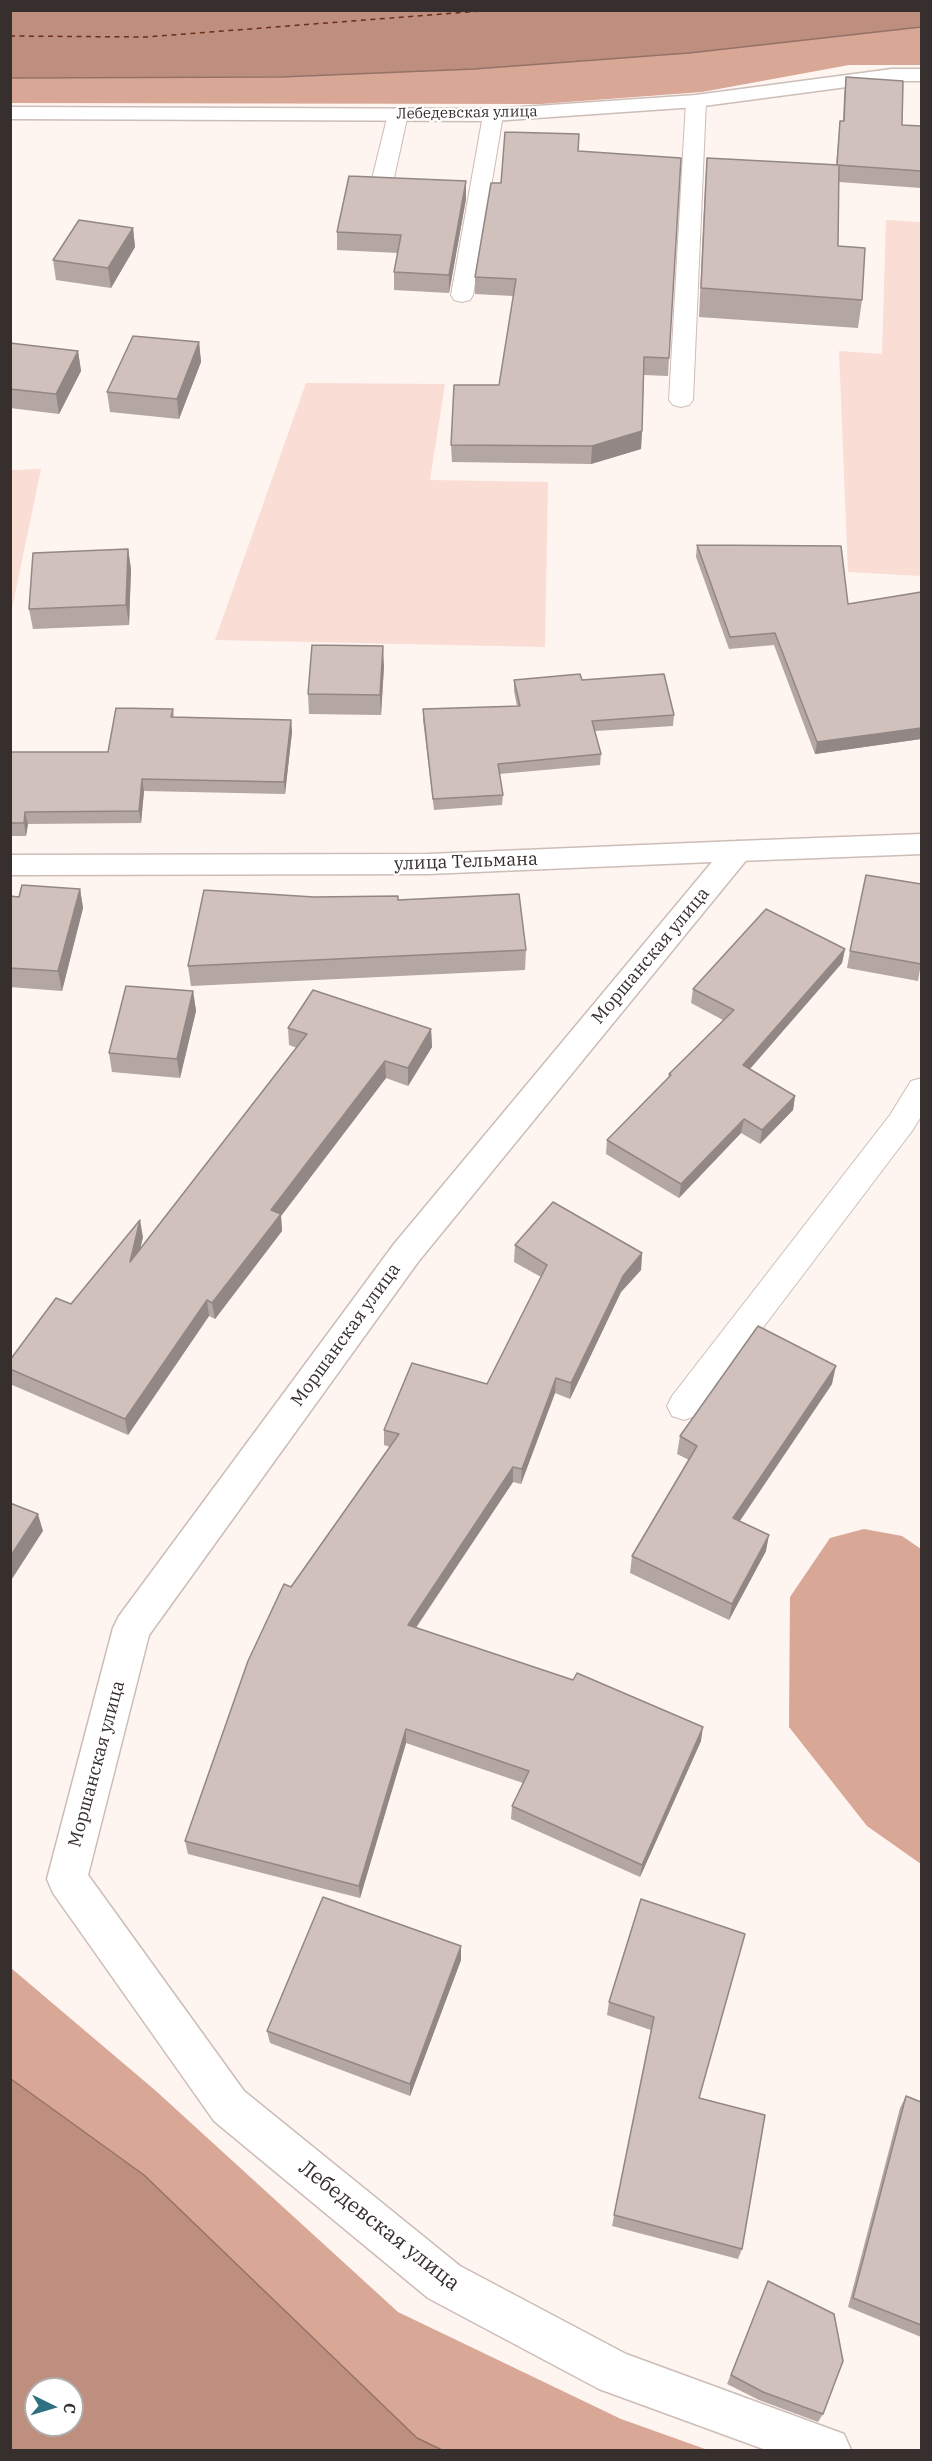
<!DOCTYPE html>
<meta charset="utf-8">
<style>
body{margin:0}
#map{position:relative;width:932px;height:2461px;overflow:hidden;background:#fef4f0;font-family:"IBM Plex Serif",serif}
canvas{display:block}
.frame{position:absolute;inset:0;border:12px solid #362f2d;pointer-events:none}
.north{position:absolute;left:24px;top:2377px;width:60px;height:60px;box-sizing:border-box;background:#fff;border:2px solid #afacab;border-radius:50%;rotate:95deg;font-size:16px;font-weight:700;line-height:24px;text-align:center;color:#362f2d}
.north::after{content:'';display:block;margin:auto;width:21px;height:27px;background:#2f7083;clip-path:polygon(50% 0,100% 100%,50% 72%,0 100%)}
</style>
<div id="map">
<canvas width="932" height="2461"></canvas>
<div class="frame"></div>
<div class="north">С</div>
</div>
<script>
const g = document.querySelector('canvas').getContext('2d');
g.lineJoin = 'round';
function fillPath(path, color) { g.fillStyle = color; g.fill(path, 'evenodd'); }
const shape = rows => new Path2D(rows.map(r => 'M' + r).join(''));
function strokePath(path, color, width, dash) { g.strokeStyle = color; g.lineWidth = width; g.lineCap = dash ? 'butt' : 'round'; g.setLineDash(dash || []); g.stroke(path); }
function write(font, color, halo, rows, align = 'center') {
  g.font = font + ' "IBM Plex Serif",serif'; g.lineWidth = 4.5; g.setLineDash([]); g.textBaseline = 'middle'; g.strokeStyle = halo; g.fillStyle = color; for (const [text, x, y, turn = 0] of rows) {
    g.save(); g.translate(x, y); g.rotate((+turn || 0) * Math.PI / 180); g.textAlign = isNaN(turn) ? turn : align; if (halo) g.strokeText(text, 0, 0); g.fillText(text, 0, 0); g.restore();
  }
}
fillPath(shape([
 [886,220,921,222,921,576,848,572,839,351,882,354],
 [306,383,445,384,430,480,548,482,545,647,215,640],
 [41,469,11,613,11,470]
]), '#faddd4');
fillPath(shape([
 [921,27,921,65,849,65,702,92,541,104,11,103,10,78,281,77,474,69,689,53],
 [864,1529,902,1536,921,1549,921,1864,867,1826,789,1727,790,1597,830,1538],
 [11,1968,156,2091,398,2312,621,2419,708,2450,442,2450,417,2438,144,2175,11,2079]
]), '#d8a796');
const water = shape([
 [921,10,921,27,689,53,474,69,281,77,11,78,11,11,921,10],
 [11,2079,144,2175,417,2438,442,2450,11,2450,11,2079],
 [36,2389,72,2389,72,2425,36,2425,36,2389]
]);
fillPath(water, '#be8f7e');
strokePath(water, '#957266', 1.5);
strokePath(shape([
 [10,36,146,37,494,10]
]), '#6b2f19', 1.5, [5, 4.5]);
const lane = shape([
 [696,95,703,97,706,101,693,400,689,405,681,407,673,405,669,400,686,101,689,97,696,95],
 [398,108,405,110,408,114,392,187,388,191,381,193,374,191,370,187,388,114,391,110,398,108],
 [493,109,500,111,503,115,473,295,470,300,462,302,454,300,451,295,483,115,486,111,493,109],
 [922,1078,922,1115,912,1131,696,1416,684,1420,672,1416,667,1406,672,1396,890,1115,911,1081,922,1078]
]);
const street = shape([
 [892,69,922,69,922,81,892,81,696,107,493,121,10,119,10,107,493,109,696,95,892,69],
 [738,841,748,844,753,851,748,858,418,1262,149,1635,88,1875,244,2091,460,2266,626,2354,844,2434,851,2450,766,2450,599,2389,428,2298,214,2121,53,1893,47,1879,113,1628,119,1616,394,1244,712,862,428,874,10,875,10,855,428,854,738,841]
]);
const secondary = shape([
 [922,834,922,854,738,861,728,858,723,851,728,844,738,841,922,834]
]);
strokePath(lane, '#ccbdb7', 2);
strokePath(street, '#ccbdb7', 3);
strokePath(secondary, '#ccbdb7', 3);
fillPath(lane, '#fff');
fillPath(street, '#fff');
fillPath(secondary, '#fff');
fillPath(shape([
 [846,77,902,125,921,126,921,188,839,182,838,246,862,300,858,328,699,317,705,186,707,158,836,165,840,121,843,121,844,94],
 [578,151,669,358,668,376,644,375,641,449,591,464,452,462,451,445,499,385,513,296,475,294,475,277,501,183],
 [466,199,449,293,394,290,394,272,398,253,337,250,337,232],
 [133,228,135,247,111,288,56,280,53,260],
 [199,342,201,362,179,419,110,412,107,392],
 [10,343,78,351,81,371,59,414,10,408],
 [697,545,848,604,921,592,921,739,815,754,774,645,729,649,696,557],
 [128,549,131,569,129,625,33,629,29,609],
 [384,666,381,715,309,714,308,694],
 [514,680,582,680,674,715,673,726,595,731,601,754,600,765,499,774,503,795,502,805,434,810,423,720,423,709,517,706,514,691],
 [173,709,174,717,291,720,292,732,285,794,144,791,141,823,28,824,26,836,10,836,10,752,108,752],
 [80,889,83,908,62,991,10,987,10,896,19,897],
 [314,897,398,900,526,950,525,970,191,986,188,966],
 [845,949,842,963,750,1069,795,1096,793,1110,760,1144,741,1133,679,1198,606,1154,607,1140,668,1078,669,1074,723,1020,691,1003,693,989],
 [850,951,921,964,918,981,847,968],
 [193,991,196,1011,180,1078,112,1072,109,1053],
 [288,1028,431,1029,432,1047,408,1086,386,1078,281,1216,282,1231,215,1319,209,1316,128,1435,10,1384,10,1360,143,1237,140,1249,297,1048,289,1045],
 [515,1245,642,1253,641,1270,621,1292,570,1399,555,1393,521,1484,513,1482,416,1628,701,1741,640,1877,511,1819,512,1806,523,1783,406,1743,360,1898,188,1854,185,1841,291,1587,390,1447,384,1445,384,1430,487,1384,541,1277,514,1262],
 [832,1384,740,1521,766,1551,729,1620,630,1573,632,1556,689,1460,677,1454,680,1436],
 [641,1899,700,2098,742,2249,738,2259,612,2226,651,2030,607,2015,609,2002],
 [461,1946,461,1960,410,2096,270,2043,267,2031],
 [906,2096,921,2102,921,2337,848,2307,900,2108],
 [768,2281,823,2414,818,2422,759,2400,727,2384]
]), '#b4a6a2');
fillPath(shape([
 [466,181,466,199,449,293,449,275],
 [133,228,135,247,111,288,108,268],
 [199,342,201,362,179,419,177,399],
 [78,351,81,371,59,414,56,394],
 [642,431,641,449,591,464,592,446],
 [128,549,131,569,129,625,126,605],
 [383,646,384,666,381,715,380,695],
 [291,720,292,732,285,794,284,782],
 [921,728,921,739,815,754,817,742],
 [142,779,144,791,141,823,139,811],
 [25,812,28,824,26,836,24,823],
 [80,889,83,908,62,991,58,971],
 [845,949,842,963,741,1079,743,1065],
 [193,991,196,1011,180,1078,177,1059],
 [431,1029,432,1047,408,1086,408,1068],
 [385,1061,386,1078,281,1216,282,1231,215,1319,212,1303,271,1210],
 [795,1096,793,1110,760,1144,762,1130],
 [744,1119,741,1133,679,1198,681,1184],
 [140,1220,143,1237,133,1279,130,1262],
 [642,1253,641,1270,621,1292,570,1399,571,1383,623,1276],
 [207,1300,209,1316,128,1435,125,1419],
 [836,1366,832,1384,730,1535,733,1518],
 [556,1378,555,1393,521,1484,522,1469],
 [513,1467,513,1482,408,1639,408,1625],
 [38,1514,43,1531,10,1582,10,1557],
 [769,1535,766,1551,729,1620,732,1604],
 [703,1727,701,1741,640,1877,642,1865],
 [406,1729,406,1743,360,1898,359,1886],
 [461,1946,461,1960,410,2096,410,2084]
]), '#928784');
const building = shape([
 [846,77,903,81,902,125,921,126,921,171,837,165,840,121,844,121,846,77],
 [505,132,579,134,578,151,681,158,669,358,644,357,642,431,592,446,451,445,454,385,499,385,516,279,475,277,491,183,501,183,505,132],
 [707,158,839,165,838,246,865,248,862,300,701,288,707,158],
 [349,176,466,181,449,275,394,272,401,235,337,232,349,176],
 [79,220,133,228,108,268,53,260,79,220],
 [133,336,199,342,177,399,107,392,133,336],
 [10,343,78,351,56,394,10,389,10,343],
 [697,545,841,546,848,604,921,592,921,728,817,742,775,633,730,637,697,545],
 [128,549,126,605,29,609,33,553,128,549],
 [312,645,383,646,380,695,308,694,312,645],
 [580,674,582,680,664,674,674,715,592,721,601,754,498,764,503,795,433,799,423,709,520,706,514,680,580,674],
 [116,708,173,709,171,717,291,720,284,782,142,779,139,811,25,812,24,823,10,823,10,752,108,752,116,708],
 [866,875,921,884,921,964,850,951,866,875],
 [22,885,80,889,58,971,10,968,10,896,19,897,22,885],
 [204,890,314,897,398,896,398,900,519,894,526,950,188,966,204,890],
 [766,909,845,949,743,1065,795,1096,762,1130,744,1119,681,1184,607,1140,671,1075,669,1074,734,1010,693,989,766,909],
 [126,986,193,991,177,1059,109,1053,126,986],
 [313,990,431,1029,408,1068,385,1061,271,1210,281,1214,212,1303,207,1300,125,1419,10,1369,10,1360,56,1298,71,1304,140,1220,130,1262,307,1034,288,1028,313,990],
 [553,1202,642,1253,623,1276,571,1383,556,1378,522,1469,513,1467,408,1625,573,1680,577,1673,703,1727,642,1865,512,1806,529,1771,406,1729,359,1886,185,1841,248,1661,284,1584,291,1587,399,1434,384,1430,412,1363,487,1384,547,1265,515,1245,553,1202],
 [758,1326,836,1366,733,1518,769,1535,732,1604,632,1556,697,1446,680,1436,758,1326],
 [10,1503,38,1514,10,1557,10,1503],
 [323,1897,461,1946,410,2084,267,2031,323,1897],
 [641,1899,745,1934,699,2098,765,2115,742,2249,614,2215,654,2017,609,2002,641,1899],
 [906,2096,921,2102,921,2325,853,2298,906,2096],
 [768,2281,834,2314,843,2361,823,2414,763,2392,731,2375,768,2281]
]);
fillPath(building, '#d1c1bc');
strokePath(building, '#928784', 1.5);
write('15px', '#362f2d', '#fff', [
 ["Лебедевская улица",467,113,-1]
]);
write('18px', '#362f2d', '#fff', [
 ["улица Тельмана",466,862,-2],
 ["Моршанская улица",651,956,-50],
 ["Моршанская улица",346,1335,-54],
 ["Моршанская улица",97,1764,-75]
]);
write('21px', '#362f2d', '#fff', [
 ["Лебедевская улица",379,2226,38]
]);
</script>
